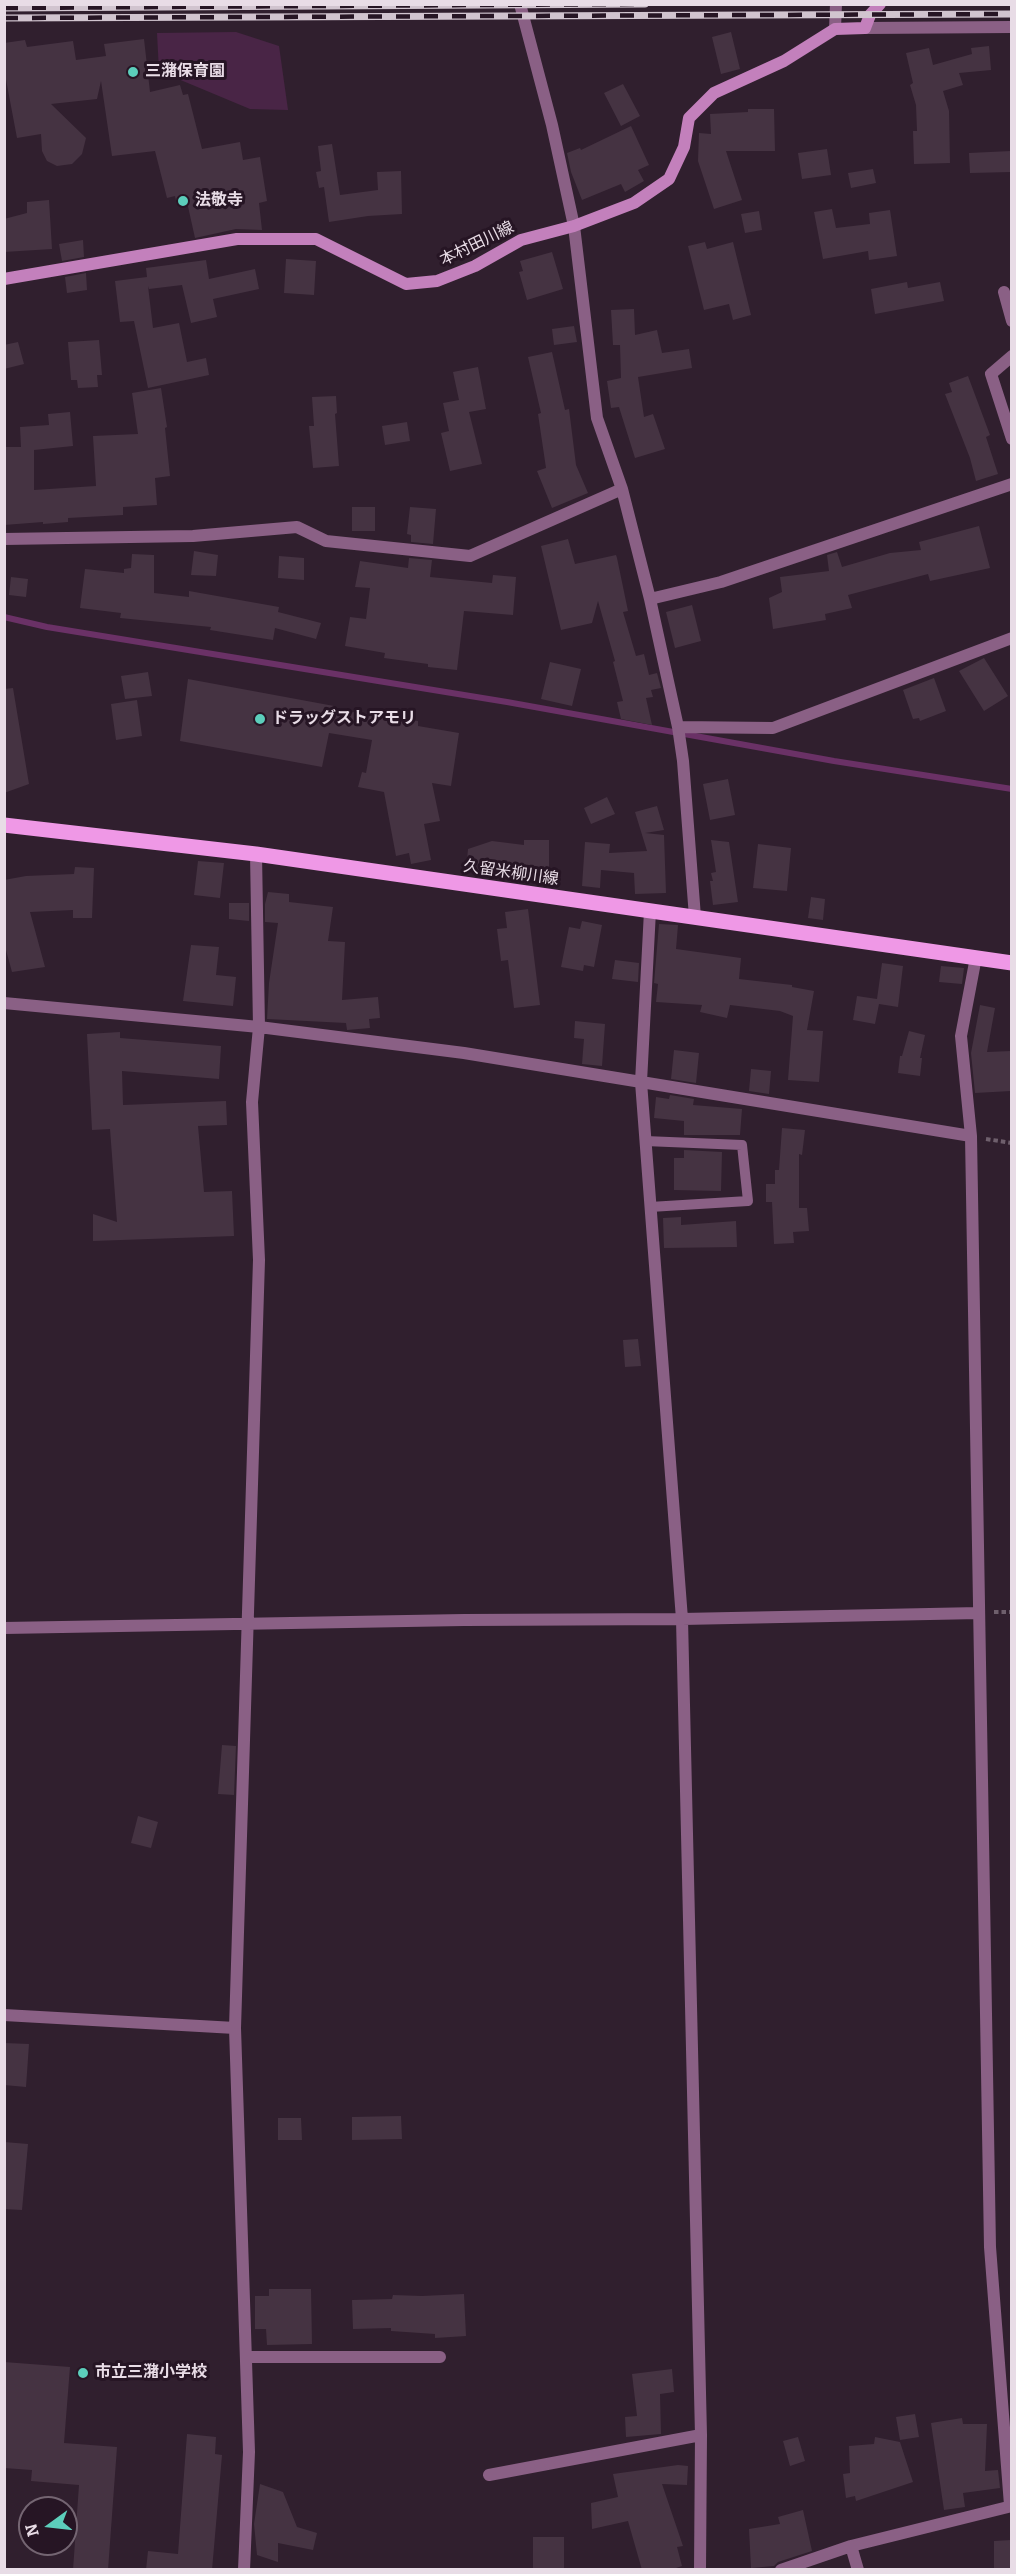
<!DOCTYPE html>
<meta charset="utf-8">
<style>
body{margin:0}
#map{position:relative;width:1016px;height:2574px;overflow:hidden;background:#301f2e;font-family:Bitter,serif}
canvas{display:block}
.frame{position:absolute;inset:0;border:6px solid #e8dce6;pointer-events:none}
.north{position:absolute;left:18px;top:2496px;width:60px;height:60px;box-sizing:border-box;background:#261524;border:2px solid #746572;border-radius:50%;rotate:255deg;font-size:16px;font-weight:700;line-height:24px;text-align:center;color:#e8dce6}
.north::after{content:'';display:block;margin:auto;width:21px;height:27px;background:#5ccebb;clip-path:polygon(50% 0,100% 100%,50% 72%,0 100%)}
</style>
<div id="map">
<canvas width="1016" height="2574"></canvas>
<div class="frame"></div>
<div class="north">N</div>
</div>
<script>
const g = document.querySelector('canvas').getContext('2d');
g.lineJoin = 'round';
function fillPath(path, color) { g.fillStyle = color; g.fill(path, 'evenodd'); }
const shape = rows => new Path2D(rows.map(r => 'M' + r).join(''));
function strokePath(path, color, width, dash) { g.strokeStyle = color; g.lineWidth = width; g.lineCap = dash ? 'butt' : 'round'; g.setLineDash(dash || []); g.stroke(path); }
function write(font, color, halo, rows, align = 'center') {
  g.font = font + ' Bitter,"Noto Sans JP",serif'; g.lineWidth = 6; g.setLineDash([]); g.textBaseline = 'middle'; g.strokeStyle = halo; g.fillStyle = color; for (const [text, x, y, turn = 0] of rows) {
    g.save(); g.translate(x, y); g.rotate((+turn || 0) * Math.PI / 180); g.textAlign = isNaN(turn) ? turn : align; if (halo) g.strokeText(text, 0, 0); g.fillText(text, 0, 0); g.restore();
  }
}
fillPath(shape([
 [236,32,279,46,288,110,250,109,159,71,157,33]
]), '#492546');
strokePath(shape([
 [4,617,47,627,507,702,834,761,1012,789]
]), '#6a3166', 6);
fillPath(shape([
 [731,32,740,69,721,74,712,37],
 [144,39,150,92,180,85,183,95,188,94,202,149,240,142,243,160,260,157,267,201,259,203,262,230,236,229,195,238,187,202,177,205,175,196,167,198,155,151,112,156,101,81,97,99,51,104,86,138,82,154,72,164,57,166,47,161,42,151,41,134,17,138,4,69,4,43,25,40,27,47,73,41,76,60,106,56,104,44],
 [989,46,991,70,959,73,963,85,943,91,949,111,950,163,914,164,913,131,917,131,916,105,910,85,913,83,906,53,929,48,933,65,972,54,971,48],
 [623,84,640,116,621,126,604,93],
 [748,109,774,109,775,151,726,151,742,200,714,209,698,161,699,133,711,134,710,114,748,112],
 [631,126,649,165,638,170,644,181,625,192,621,184,582,200,571,172,567,153,580,148,581,150],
 [332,144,340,195,378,190,377,172,401,171,402,214,368,216,329,222,324,187,319,188,316,172,321,171,318,146],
 [827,149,831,175,802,179,798,153],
 [1011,151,1011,172,970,173,969,153],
 [873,169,876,183,851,188,848,173],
 [49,200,52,249,4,252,4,219,27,213,27,202],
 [832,209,836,228,870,224,869,213,890,210,897,256,869,260,868,251,823,259,814,212],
 [759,211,762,230,745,233,741,214],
 [83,240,84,257,62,261,59,244],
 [705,242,707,249,733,242,751,315,733,320,729,304,704,310,688,246],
 [552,252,563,289,527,300,519,272,523,271,520,261],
 [286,259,316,261,314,295,284,293],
 [206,260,209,279,255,269,259,289,213,299,217,317,191,323,182,285,149,289,148,286,153,328,179,323,187,362,206,358,209,375,148,388,134,321,120,322,115,281,147,277,146,268],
 [86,273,87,290,67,293,65,277],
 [907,282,908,288,940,282,944,301,875,314,871,289],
 [634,309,635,335,657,330,662,353,689,349,692,368,638,377,644,417,653,414,665,449,635,458,619,407,611,408,607,381,621,378,620,345,613,345,611,310],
 [574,326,577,342,554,345,552,329],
 [99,340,102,375,97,375,98,387,78,388,77,380,71,380,68,342],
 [18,342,24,364,4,369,4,345],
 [552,352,565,410,569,409,576,465,588,493,552,508,537,471,546,468,538,414,541,413,528,357],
 [478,367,486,409,469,412,482,464,450,471,441,433,449,431,443,403,459,400,453,372],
 [968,376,990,435,986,437,998,474,976,481,970,458,945,394,952,392,949,383],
 [161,388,167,427,165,428,170,476,155,478,157,505,123,507,123,515,68,518,68,522,43,524,43,522,4,525,4,447,21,447,20,427,49,425,48,414,70,412,73,446,34,450,34,490,96,486,93,436,138,434,132,393],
 [336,396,337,413,335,414,339,466,313,468,309,426,314,426,312,397],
 [407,422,410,441,385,445,382,426],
 [352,507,375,507,375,531,352,531],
 [410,507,436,509,433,544,411,542,411,535,407,534],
 [979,526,990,568,930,581,928,574,848,595,852,608,825,614,826,620,773,629,769,598,782,592,780,577,829,571,827,555,837,552,842,567,890,553,921,550,919,542],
 [568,539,575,564,616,555,617,558,628,611,623,612,636,656,644,654,649,675,657,673,661,688,651,690,653,697,646,698,652,725,621,719,617,702,623,701,613,662,615,661,598,601,592,623,561,630,541,546],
 [194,551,218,555,216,576,191,575],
 [132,554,154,555,154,593,189,597,189,591,279,607,278,612,321,623,316,639,275,628,273,640,210,630,211,627,120,618,121,613,80,608,85,569,124,573,124,569,131,568],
 [279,556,304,558,304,580,278,578],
 [409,558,432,560,430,577,492,583,493,575,516,577,513,615,464,611,457,670,428,667,428,664,384,658,385,653,345,646,350,617,366,619,370,588,355,587,360,561,408,568],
 [11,577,28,579,26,597,9,595],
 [692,605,701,641,675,648,666,612],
 [984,658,1008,696,984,711,959,671],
 [550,662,581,669,572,706,541,699],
 [148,672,152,696,125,699,121,676],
 [934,678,946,711,920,721,919,718,913,719,903,690],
 [188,679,334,706,333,709,418,721,418,726,459,733,451,786,432,783,440,821,424,824,431,860,411,864,409,853,396,856,384,792,358,787,362,772,366,773,372,740,329,733,322,767,180,741],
 [13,688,29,784,4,793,4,689],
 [137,700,142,736,116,740,111,704],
 [728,779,735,815,710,820,703,784],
 [607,797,615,814,591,824,584,808],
 [657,806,664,830,645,833,664,835,666,893,635,894,634,873,601,870,600,888,582,886,585,842,610,844,609,853,647,851,635,812],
 [524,840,549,840,549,877,519,877,466,871,468,849,492,841,524,845],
 [711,840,729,842,738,902,713,905,710,881,713,881,711,873,716,872],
 [758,844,791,848,787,891,753,888],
 [198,861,224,863,220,898,194,895],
 [75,867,94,868,92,918,73,918,73,910,30,912,45,967,12,972,4,943,4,880,26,876,74,874],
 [268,892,289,894,289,902,333,907,328,941,345,942,342,1000,378,997,380,1018,369,1019,370,1028,347,1030,346,1023,267,1019,269,983,278,923,265,922,265,904],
 [811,897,825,899,823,920,808,918],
 [229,903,249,903,249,921,229,919],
 [528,909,540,1005,514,1008,508,960,501,961,497,929,507,928,505,912],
 [582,921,602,925,594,967,584,965,583,971,561,967,569,927,580,929],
 [659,924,678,925,676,949,741,958,739,979,792,985,792,987,814,991,807,1030,823,1031,819,1082,788,1080,793,1016,780,1011,730,1005,727,1018,700,1012,702,1005,656,1002,658,984,654,983],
 [191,945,219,947,216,975,236,977,233,1006,183,1001],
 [615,960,639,963,638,982,612,979],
 [882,963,903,966,898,1007,879,1004,875,1024,853,1020,857,996,877,999],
 [941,966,964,968,962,984,939,982],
 [980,1005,995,1008,987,1052,1011,1051,1011,1091,975,1093,971,1053],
 [575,1021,605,1024,602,1066,582,1064,584,1039,574,1038],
 [909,1031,925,1035,920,1058,922,1058,920,1076,898,1073,900,1056,902,1056],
 [120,1032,120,1038,221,1046,219,1079,122,1071,123,1105,226,1101,227,1125,198,1126,204,1192,232,1191,234,1236,93,1241,93,1214,117,1222,110,1129,92,1130,87,1034],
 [674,1050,699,1053,696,1083,671,1079],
 [751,1069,771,1071,769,1094,749,1091],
 [670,1095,694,1099,693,1105,742,1109,740,1135,684,1135,684,1121,654,1118,656,1097,669,1099],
 [782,1128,805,1130,802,1155,799,1154,799,1208,807,1208,809,1231,793,1232,794,1243,774,1244,772,1202,766,1202,766,1184,775,1184,775,1170,779,1170],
 [684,1150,722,1152,721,1191,674,1190,674,1158,684,1158],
 [681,1217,681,1225,736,1221,737,1247,664,1248,663,1218],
 [638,1339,641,1366,625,1367,623,1340],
 [222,1745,236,1746,234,1795,218,1794],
 [138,1816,158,1822,151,1848,131,1843],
 [4,2043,29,2044,26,2087,4,2085],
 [401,2116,402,2139,352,2140,352,2117],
 [278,2118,301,2118,302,2140,278,2140],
 [4,2142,28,2144,22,2210,4,2209],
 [269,2289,311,2289,312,2344,267,2345,266,2329,255,2329,255,2296,269,2296],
 [464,2294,466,2336,435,2338,435,2334,391,2331,391,2328,353,2329,352,2300,392,2299,393,2295,422,2296],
 [4,2362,70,2367,64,2443,117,2447,108,2570,73,2570,79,2485,31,2481,32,2470,4,2468],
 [672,2369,674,2392,660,2394,661,2434,626,2437,625,2417,637,2416,632,2374],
 [915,2414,919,2437,900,2440,896,2417],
 [962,2418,963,2424,987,2424,985,2471,998,2470,1000,2488,963,2493,965,2507,944,2510,931,2423],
 [187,2434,216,2437,215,2454,222,2455,212,2570,146,2570,148,2551,178,2554],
 [798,2437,805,2461,790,2466,783,2441],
 [875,2437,900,2442,913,2482,856,2501,855,2496,846,2498,843,2474,850,2473,849,2446,874,2444],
 [678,2465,688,2466,687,2485,662,2484,683,2546,677,2547,682,2566,670,2570,642,2570,628,2521,592,2529,591,2503,618,2497,613,2474],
 [260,2484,283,2492,297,2527,317,2533,313,2550,278,2543,278,2562,257,2555,254,2524],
 [803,2510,812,2551,778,2562,774,2566,751,2568,749,2529,780,2524,778,2517],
 [533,2537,564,2537,564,2570,533,2570],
 [1011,2540,1011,2570,994,2570,994,2541]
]), '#453342');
strokePath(shape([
 [986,1139,1012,1143],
 [994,1612,1012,1612]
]), '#6e5f6c', 4, [4.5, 3]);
strokePath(shape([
 [645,1141,742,1145,748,1201,650,1207]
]), '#8a6085', 10);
strokePath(shape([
 [520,4,552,125,574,226,597,418,622,489,650,599,678,727,683,761,695,917],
 [865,28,1012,27],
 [835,29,836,4],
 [1004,292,1012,321],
 [1012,356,991,374,1012,439],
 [4,539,193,536,297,527,326,541,470,556,622,489],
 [650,599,721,582,1012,484],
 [678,727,773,728,1012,638],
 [650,911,641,1082,682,1619,701,2435,700,2570],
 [976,957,961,1036,971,1136,990,2247,1010,2505],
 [4,1003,259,1027,464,1053,971,1136],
 [4,1628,464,1620,682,1619,979,1613],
 [4,2015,235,2028],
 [247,2357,440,2357],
 [489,2475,701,2435],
 [851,2546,858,2570],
 [244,2570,249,2452,235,2028,259,1260,252,1102,259,1027,256,854],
 [781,2570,851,2546,1012,2506]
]), '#8a6085', 12);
strokePath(shape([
 [4,279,237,239,316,239,406,284,437,281,475,266,521,240,574,226,634,203,669,179,684,147,689,118,714,93,784,61,835,29,865,28,870,15,880,4]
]), '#c380bc', 12);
strokePath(shape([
 [4,825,256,854,1012,963]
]), '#ef98e6', 15);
const rail = shape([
 [4,8,645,4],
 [4,18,1012,14]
]);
strokePath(rail, '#d1c4cf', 7);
strokePath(rail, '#261524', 4.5, [14]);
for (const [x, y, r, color] of [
 [133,72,6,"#5ccebb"],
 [183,201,6,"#5ccebb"],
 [260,719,6,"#5ccebb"],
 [83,2373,6,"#5ccebb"]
]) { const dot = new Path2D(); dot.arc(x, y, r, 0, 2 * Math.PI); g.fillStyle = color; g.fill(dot); strokePath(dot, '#261524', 2); }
write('bold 16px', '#e8dce6', '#261524', [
 ["三潴保育園",145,72],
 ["法敬寺",195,201],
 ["ドラッグストアモリ",272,719],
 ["市立三潴小学校",95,2373]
], 'left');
write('16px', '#e8dce6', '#261524', [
 ["本村田川線",477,244,-26],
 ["久留米柳川線",511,873,8]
]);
</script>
